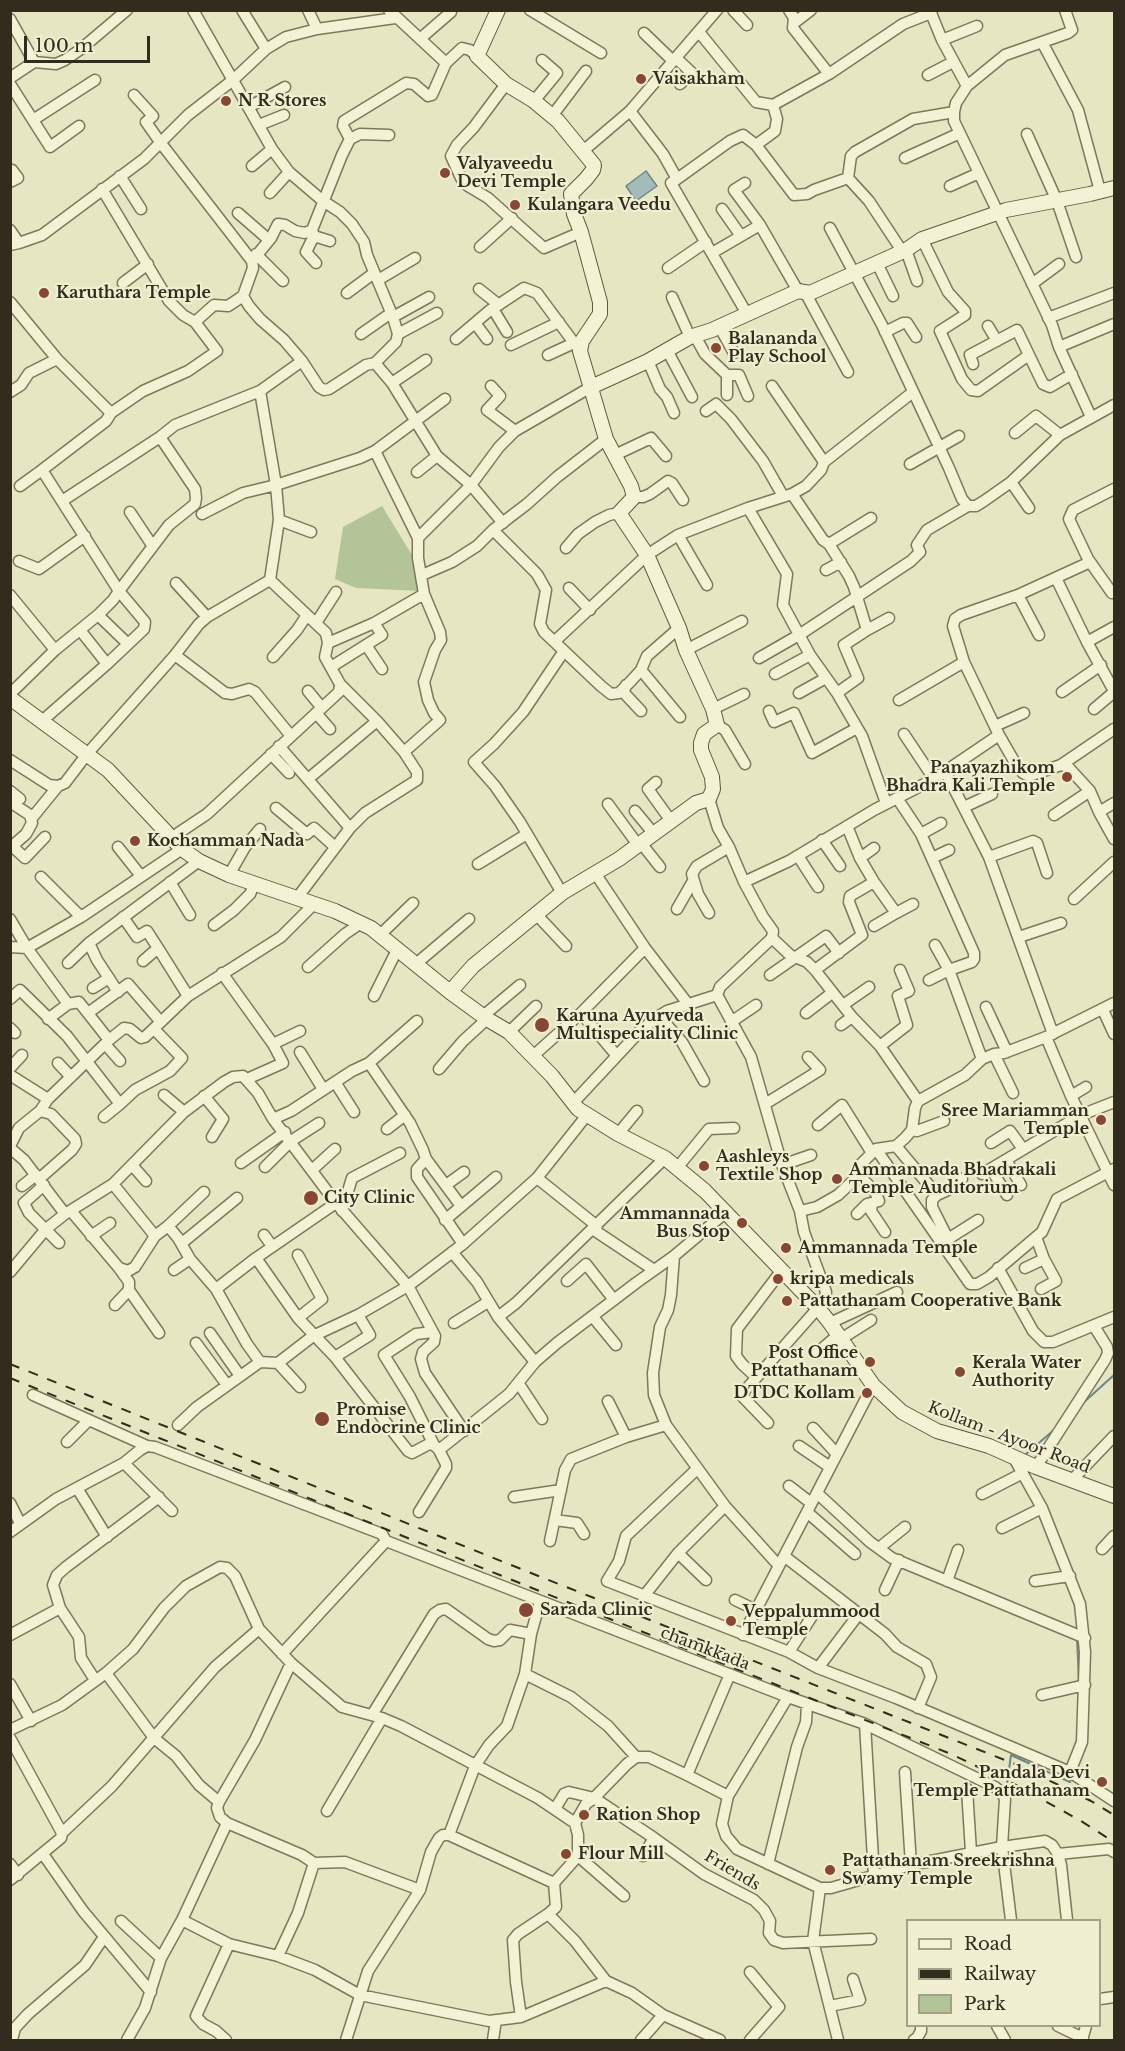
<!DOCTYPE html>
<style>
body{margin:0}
#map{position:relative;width:1125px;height:2051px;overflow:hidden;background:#e7e6c2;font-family:"Libre Baskerville",serif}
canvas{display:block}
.frame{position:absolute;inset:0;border:12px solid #312c1e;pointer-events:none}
.legend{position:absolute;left:906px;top:1919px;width:195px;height:108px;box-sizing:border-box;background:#f0efd1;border:2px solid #a4a189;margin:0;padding:8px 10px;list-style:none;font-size:18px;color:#312c1e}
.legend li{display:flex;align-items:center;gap:12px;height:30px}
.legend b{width:30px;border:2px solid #a4a189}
.scale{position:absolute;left:24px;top:36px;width:126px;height:27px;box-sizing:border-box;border:3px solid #312c1e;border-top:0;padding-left:8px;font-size:18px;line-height:21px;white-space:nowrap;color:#312c1e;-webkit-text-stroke:4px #f0efd1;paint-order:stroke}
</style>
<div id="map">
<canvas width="1125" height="2051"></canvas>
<div class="frame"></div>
<ul class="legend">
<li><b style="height:8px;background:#f3f2d4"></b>Road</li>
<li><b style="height:8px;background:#312c1e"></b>Railway</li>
<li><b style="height:16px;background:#b3c498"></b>Park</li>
</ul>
<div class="scale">100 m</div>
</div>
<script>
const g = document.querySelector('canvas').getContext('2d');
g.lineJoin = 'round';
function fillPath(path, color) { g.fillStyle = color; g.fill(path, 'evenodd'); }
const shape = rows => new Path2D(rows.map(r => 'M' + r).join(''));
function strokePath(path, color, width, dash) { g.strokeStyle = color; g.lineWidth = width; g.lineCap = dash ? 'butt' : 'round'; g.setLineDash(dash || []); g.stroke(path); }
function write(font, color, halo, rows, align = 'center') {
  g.font = font + ' "Libre Baskerville",serif'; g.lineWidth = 4.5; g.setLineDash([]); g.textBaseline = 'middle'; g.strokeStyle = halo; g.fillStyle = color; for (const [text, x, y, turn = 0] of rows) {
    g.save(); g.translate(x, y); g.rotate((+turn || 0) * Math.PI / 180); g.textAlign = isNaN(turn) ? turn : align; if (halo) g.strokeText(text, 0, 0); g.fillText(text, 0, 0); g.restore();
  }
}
fillPath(shape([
 [382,506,415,560,420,591,356,588,335,579,343,527]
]), '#b3c498');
const water = shape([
 [646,171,657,186,636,201,626,186,646,171]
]);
fillPath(water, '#a4bbba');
strokePath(water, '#6c8787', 1.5);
strokePath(shape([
 [1083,1403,1114,1375],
 [1025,1455,1055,1429],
 [1077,1638,1079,1683],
 [1006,1791,1011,1755,1070,1782,1071,1778]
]), '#6c8787', 2);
const street = shape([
 [193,10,272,149,289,172,323,201,340,212,352,224,364,242,367,255,393,317,398,334,396,342,375,363,392,383,437,456,471,485,503,523],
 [242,10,266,49],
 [308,10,317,29],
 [389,10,446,63,462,48,470,50,477,56],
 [530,10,601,53],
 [733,10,747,25],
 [789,10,794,18,793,28,829,74],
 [932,10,931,13,942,40,967,86,956,103,954,112,954,121,1052,325,1059,347,1091,417],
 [10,19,34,62],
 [794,23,811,10],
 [699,32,756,102,773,105,777,119,775,131,756,145],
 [644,33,673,61],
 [421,38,451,12],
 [942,40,977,26],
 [1042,42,1078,110,1100,191],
 [676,58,692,73,680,84],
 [928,75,953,62],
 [10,78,34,62,56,64,65,60,81,49,127,10],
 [10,84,50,147,79,126],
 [506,84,474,127,457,145,451,156,461,178,468,186,488,198,544,248,581,232],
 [967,86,1005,55,1068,33,1072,30,1065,10],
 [134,95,153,116,146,122,160,142,252,261,253,268,243,296,249,306,260,319,284,340,302,361,260,391,276,485,279,520,270,580,326,633,328,643,325,657,340,684,339,692,207,814,171,838],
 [534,101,557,73,542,60],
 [773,105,829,74,903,24,931,13],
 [249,107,285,87],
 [630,111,663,154,677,179,671,183,747,314],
 [552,116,586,71],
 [33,120,95,80],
 [259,125,284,115],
 [1027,134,1057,201,1076,257],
 [350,139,360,134,389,135],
 [583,151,630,111,717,10],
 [905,158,960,133],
 [252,166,272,149],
 [120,176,141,209],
 [848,178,851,156,855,152,913,119,954,112],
 [677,179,730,141,743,135,756,145,794,195,807,194,814,190,848,178,869,201,902,251],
 [10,182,18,178,12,170],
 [745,183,734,190,760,225],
 [950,186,979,173],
 [102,189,169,301,183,315,195,322],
 [270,193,289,172],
 [722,209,741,236],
 [238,213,269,240],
 [830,228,882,325,949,468,962,499,968,506,976,506,984,501,1011,482,1060,435,1114,405],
 [10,230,19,243,10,245],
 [312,230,314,236,306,252,316,263],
 [314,236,330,241],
 [922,239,948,292,965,311,965,315,940,331,962,379,971,390,978,391,1029,355,1043,384,1050,387,1072,374],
 [19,243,42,235,144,159,188,115,233,80,266,49,286,37,317,29,395,18],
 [480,247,512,218],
 [906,250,917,281],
 [712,253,760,225,798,291],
 [256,254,283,281],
 [252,261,271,238,278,224,285,225,295,231,305,233,312,230,342,155,350,139,343,126,344,121,406,83,414,84,428,96,432,95,446,63],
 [877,263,893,296],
 [668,268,706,242],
 [378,280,415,258],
 [123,283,148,264],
 [1032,284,1059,264],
 [479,289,499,305],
 [347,293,374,273],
 [806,294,848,372],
 [672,297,690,337],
 [10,302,57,359,111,413,106,421,42,470,119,591,113,600,98,615,55,650,10,694],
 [493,309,507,332],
 [393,317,429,297],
 [1048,318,1114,293],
 [475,323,487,339],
 [719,326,734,353],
 [988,326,997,341],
 [885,332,903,323,907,323,916,337],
 [361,334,391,313],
 [398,334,437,313],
 [695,336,705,354,727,375,739,375,748,396],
 [456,339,489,311,524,288,537,293,580,351],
 [511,345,559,322],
 [1059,347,1114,324],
 [667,350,692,397],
 [548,355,574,343],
 [302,361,319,387,324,390,329,389,366,365,375,363],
 [648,361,660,389,667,397,674,413],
 [973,364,970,355,1017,330,1029,355],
 [727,375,727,395],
 [392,383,426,360],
 [491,386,500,396,487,410,515,431],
 [772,386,824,462],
 [10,392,21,385,29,373,57,359],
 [706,411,716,404,731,419,763,461,783,496],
 [111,413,143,391,188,371,217,351,195,322,214,305,228,306,243,296],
 [1015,433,1036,416,1060,435],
 [375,451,418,538],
 [615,455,651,438,666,456],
 [910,464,959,436],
 [417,472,437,456],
 [1011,482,1029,508],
 [20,486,42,470],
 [792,494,823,540,829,544,849,576,854,587,867,630,844,645,858,678,837,693],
 [634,497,643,497,650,494,668,481,672,483,683,500],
 [62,501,160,437,175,425,260,391],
 [748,508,787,574,783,605,810,655,837,693,862,736,886,803],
 [130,512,152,545],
 [202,514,243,493,276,485,360,458,375,451,445,399],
 [279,520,311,532],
 [493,530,537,574,546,590,540,624,544,632,601,686,611,694,619,693,631,681,641,670,647,656,679,628],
 [678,535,707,585],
 [829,544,871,518],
 [566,548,578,534,595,522,609,515,619,513],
 [1088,559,1112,593,1114,592],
 [19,561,39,569,85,536],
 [826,570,841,562],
 [422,575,452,562,477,546,493,530,527,504,557,477,606,439],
 [1056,578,1087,642,1114,691],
 [176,583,207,617],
 [569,588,590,610],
 [10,595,55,650],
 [1018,595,1039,635],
 [98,615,128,644],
 [316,623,336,592],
 [80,630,107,664],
 [867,630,889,618],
 [555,641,647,555,678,535,748,508,792,494,806,486,821,470,824,462,913,392],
 [1087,642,1114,627],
 [328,643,374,623,424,594],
 [366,645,382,669],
 [686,650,742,621],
 [175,655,225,693,232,694,249,689,255,692,291,736],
 [273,657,297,630,307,615],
 [759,658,799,635,911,561,920,552,917,545,927,530,968,506],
 [331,667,382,635,374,623],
 [641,670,680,717],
 [775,674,810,655],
 [626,685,624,692,626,695,641,711],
 [308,691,322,708],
 [1062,692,1101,665],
 [799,693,826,678],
 [899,700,964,662],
 [713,709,744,694],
 [1094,709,1114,692],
 [769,711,774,722,794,713,812,753,857,728],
 [316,713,330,729],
 [42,721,107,664,144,629,145,622,119,591,169,525,195,504,196,498,195,489,160,437],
 [717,725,725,730,745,764],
 [995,726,1024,713],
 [904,734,934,779],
 [279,746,350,828],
 [404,752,440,720,434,713,428,700,424,682,435,650,441,640,440,632,424,594,418,558,418,538,471,485,499,447,515,431,591,387],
 [271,754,289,773],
 [10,760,49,785,58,786,65,783,87,754,175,655,199,624,207,617,270,580],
 [1061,765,1114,729],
 [945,771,989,857,1053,1034],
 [308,779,377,721],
 [656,782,648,789,671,821],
 [10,791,20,799],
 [897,798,921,834,974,953,974,959,972,962,949,970,982,1059],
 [709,799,718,828,729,847,744,882,763,917,773,931,772,938,790,955,807,962,815,970,852,1017,880,1046,918,1101],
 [10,802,30,815,32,823,26,834,10,848],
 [1114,803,1099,812,1114,839],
 [608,804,638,845],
 [964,807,992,794],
 [276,808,307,834,314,828,335,847],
 [635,811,654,834],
 [1099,812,1090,791,1068,767,1061,765,1029,776,1023,773,1018,768,999,735,964,662,953,626,955,619,961,615,1018,595,1088,563,1088,559,1069,519,1073,510,1114,489],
 [1054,815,1090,791],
 [32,818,58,786],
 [921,834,941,823],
 [822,840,840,866],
 [641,843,660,867],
 [10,844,25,858,45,837],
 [118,847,141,876],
 [798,856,818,887],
 [989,857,1033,841,1037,843,1047,873],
 [860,858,874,848],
 [932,858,949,850],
 [478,864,527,834],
 [595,873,645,948,688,1004],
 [229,875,245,847,260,829],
 [41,877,81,917],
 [170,882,190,915],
 [744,882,789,861,874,810,934,779,999,735],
 [874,882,896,913,874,926],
 [562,893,520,822,495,786,474,762,494,744,523,712,564,651],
 [297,898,350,828,365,813,417,780,417,772,404,752,377,721,340,684],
 [1074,899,1114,862],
 [677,909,693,881],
 [709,913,698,894,692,874,697,866,729,847],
 [896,913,913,904],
 [536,914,566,946],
 [123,917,137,937,147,931,158,948],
 [10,919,27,948,68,1004,79,1002,109,1040,124,1028,130,1029,141,1038,145,1037,188,996,281,937,314,904],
 [214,925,234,910,250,894,255,883],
 [381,934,413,903],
 [1019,937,1061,923],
 [772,938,720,987,717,995,751,1057,782,1165,800,1211],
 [10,947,27,948,81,917,182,849],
 [143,961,158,948,188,996],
 [68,963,89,943],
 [417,963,469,919],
 [308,967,345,934,361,923],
 [815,970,862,935,849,902,850,896,874,882,860,858,847,826],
 [222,973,273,1044,283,1063,247,1079],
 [770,975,826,936,839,953],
 [929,980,949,970,935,945],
 [93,988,109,978],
 [118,992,97,960,89,943,199,861],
 [374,996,398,948],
 [10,999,20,990,67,1036,120,1104,135,1090,170,1071,182,1058,154,1029],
 [843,1005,869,987],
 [986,1007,1007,1052],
 [1103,1010,1114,1034],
 [88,1013,128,984,160,1021],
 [581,1013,617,1056],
 [806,1013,832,993],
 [483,1016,520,985],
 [659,1016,682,1042,704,1081],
 [48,1019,68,1004],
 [731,1022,756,1005],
 [841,1025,852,1017],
 [10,1028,15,1033],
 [509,1032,536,1006],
 [1046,1037,1071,1096,1114,1185],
 [105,1044,120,1061],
 [273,1044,300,1031],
 [880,1046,907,1025,898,996,909,991,900,970],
 [300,1052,323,1089],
 [994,1054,1013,1093],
 [533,1056,581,1013,645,948],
 [58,1063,71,1077],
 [369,1063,410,1123,423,1150,426,1159,417,1169,417,1177,463,1244],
 [10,1068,22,1055],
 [439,1069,463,1041,487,1019],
 [10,1075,48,1099,40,1111,19,1128,10,1146],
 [335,1082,354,1112],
 [164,1095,184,1112],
 [204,1096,223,1119,212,1137],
 [1071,1096,1086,1087],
 [48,1099,109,1040],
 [573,1103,641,1030,659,1016,667,1011,717,995],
 [765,1104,820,1070,808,1057],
 [104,1117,120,1104],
 [273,1119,291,1111,352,1071,369,1063,417,1021],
 [818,1125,842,1105,872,1153],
 [387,1129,405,1115],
 [912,1130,917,1131,944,1121],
 [618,1134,637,1111],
 [991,1143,1010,1131,1023,1149],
 [896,1146,937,1195,932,1200,932,1207,948,1239,941,1243],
 [10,1148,24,1160,65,1214],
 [876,1149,970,1284,977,1284,989,1277,1042,1232,1057,1199,1114,1169],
 [426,1159,461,1206],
 [1006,1160,1021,1185],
 [241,1163,285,1132],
 [132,1165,146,1181],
 [782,1165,811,1155],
 [265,1167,291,1141,319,1123],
 [677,1168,709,1129,734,1128],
 [991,1169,1007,1195],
 [312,1170,335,1149],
 [856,1172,875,1192,879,1201,867,1204,857,1214],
 [982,1174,1081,1115,1114,1102],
 [537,1178,597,1226],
 [39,1179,72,1150,76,1144,75,1139,51,1114,40,1111],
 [113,1184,155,1236],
 [44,1185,24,1203,29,1213,59,1243],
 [446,1185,464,1172],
 [22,1186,36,1175],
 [937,1195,954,1187,962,1179],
 [872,1203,871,1211,885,1232],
 [71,1211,119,1268,128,1271,135,1267,155,1236,168,1226,178,1238,190,1259,216,1289,247,1344,260,1362],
 [342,1211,352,1178,400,1153],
 [445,1220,496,1177],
 [168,1226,204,1192],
 [594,1230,654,1270],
 [264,1235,272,1246],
 [91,1236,110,1223],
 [1036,1237,1044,1259,1056,1281,1041,1289],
 [948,1239,978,1220],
 [182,1243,237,1198],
 [452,1252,477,1282,498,1317],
 [674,1256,671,1295,668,1310,660,1327,653,1373,654,1395,666,1425,725,1506],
 [256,1258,336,1203],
 [119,1268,129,1282,129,1290,159,1333],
 [998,1268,1033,1331,1044,1342,1053,1342,1114,1317],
 [1025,1268,1044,1259],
 [174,1270,190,1259],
 [10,1272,46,1229,65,1214,113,1184,184,1112,224,1082,233,1077,243,1076,258,1093,273,1119,336,1203,408,1286,435,1336,434,1342,423,1352,421,1359,425,1373,464,1431],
 [567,1281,586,1264,614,1300],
 [216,1289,256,1258,298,1318,335,1357,408,1451,412,1453,429,1444,434,1445,439,1450,509,1394,535,1362,557,1343,636,1283,674,1256,725,1213],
 [115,1305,129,1290],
 [593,1317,616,1345],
 [298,1318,322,1299,298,1255],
 [454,1323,488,1302],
 [830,1323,897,1292],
 [433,1332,416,1334,384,1355,410,1397,434,1445],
 [210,1333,240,1376],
 [841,1339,871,1320],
 [196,1343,227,1385],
 [817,1353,838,1335],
 [335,1357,370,1335,358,1315],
 [535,1362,498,1317,516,1303,665,1158],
 [278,1363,300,1387],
 [756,1377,742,1364,736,1356,737,1329,782,1270],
 [519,1384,542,1419],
 [33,1395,147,1446],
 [608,1401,626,1437],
 [768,1423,741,1395,825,1300,826,1292,804,1232,800,1211,817,1207,838,1195,854,1180,859,1166,876,1149,896,1146,905,1138,912,1130,915,1108,918,1101,965,1075,982,1059,994,1054,1004,1053,1046,1037,1114,1003],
 [178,1425,197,1407,260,1362,278,1363,313,1336,358,1315,408,1286,463,1244,537,1178,587,1115],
 [813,1428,837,1454],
 [67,1442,89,1420],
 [799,1446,830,1467],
 [1014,1458,1042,1508,1080,1604,1085,1652,1082,1742,1070,1772],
 [124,1463,172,1511],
 [1036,1467,1105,1360,1108,1353,1107,1347,1094,1326],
 [697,1469,626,1536,619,1561,607,1581,789,1652,818,1668,896,1698,1070,1772,1114,1801],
 [1073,1479,1114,1436],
 [789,1486,811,1503],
 [77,1488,107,1537],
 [817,1493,870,1542,892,1558,1085,1638],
 [982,1494,1023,1473],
 [514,1497,561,1490],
 [10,1503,20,1523],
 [419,1512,446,1468,446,1464,439,1450],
 [807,1512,855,1554],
 [555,1520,577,1523,584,1534],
 [1002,1528,1042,1508],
 [10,1532,56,1499,124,1463,140,1450,147,1446,155,1447,382,1534,386,1541,282,1654],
 [386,1541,788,1697,865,1724,995,1787,1002,1793,1005,1799,1002,1847,1045,1841,1052,1845,1058,1854,1061,1865,1067,1920],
 [550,1541,565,1470,571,1459,626,1437,666,1425],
 [879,1548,905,1527],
 [1102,1549,1114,1536],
 [678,1553,706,1580],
 [784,1556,885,1634,897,1647,926,1664,931,1677,918,1708],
 [947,1581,958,1550],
 [1035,1581,1070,1576],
 [885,1590,899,1560],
 [644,1596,678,1553,725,1506,779,1566],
 [735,1600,756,1610],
 [10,1635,60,1608],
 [743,1635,873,1385],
 [789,1652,814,1613],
 [818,1668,858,1615],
 [106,1673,154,1738,176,1756,199,1785,219,1802],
 [525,1674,571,1697,608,1726,636,1757],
 [730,1674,687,1775,728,1796,722,1824,726,1836,737,1849,820,1888],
 [95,1680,81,1658,79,1637,60,1608,53,1585,57,1575,66,1567,159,1497],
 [10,1684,31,1721],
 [1042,1695,1085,1685],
 [372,1715,434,1614,440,1610,446,1609,488,1639,494,1641,500,1640,510,1630,531,1634],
 [865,1724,874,1876],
 [10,1730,62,1705,106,1673,133,1649,164,1608,186,1586,220,1567,227,1568,235,1576,259,1629],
 [10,1738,62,1833],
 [905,1772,911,1865],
 [967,1789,971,1852],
 [728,1796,788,1697],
 [555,1809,564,1794,569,1792,594,1798,654,1838,643,1856],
 [327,1811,382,1718],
 [575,1823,586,1804,594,1798,627,1764,636,1757,649,1757,687,1775],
 [449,1835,554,1883],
 [654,1838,704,1874,754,1900,764,1910,770,1921,769,1933,774,1940,783,1943,871,1939],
 [43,1854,83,1911,151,1992],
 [1058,1854,1109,1849,1114,1852],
 [578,1856,624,1896],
 [314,1863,345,1862,420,1890],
 [10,1864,18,1875],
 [768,1864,797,1747,806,1722,807,1704],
 [10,1880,61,1838,62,1833,112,1786,215,1667,259,1629,291,1663,342,1707,382,1718,401,1726,538,1798,575,1823,578,1835,578,1856,554,1883,556,1907,548,1914,575,1941,606,1981,632,1993,663,2015,720,2040],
 [182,1920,229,1944,278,1956,315,1970,360,1995,489,2021,521,2017,606,1981],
 [121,1921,161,1958],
 [278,1956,298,1913,314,1863,302,1855,227,1823,220,1817,217,1808,219,1802,255,1740,291,1663],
 [750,1972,779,2007,750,2040],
 [1100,1999,1114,1997],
 [830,2006,860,2000,853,1979],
 [521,2017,516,1982,513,1940,518,1934,548,1914],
 [997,2026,1005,2040],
 [1058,2026,1083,2038],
 [12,2040,15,2028,28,2014,85,1965,104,1937],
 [127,2040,145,2008,161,1958,182,1920,227,1823],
 [226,2040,216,2031,203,2024,196,2016,229,1944],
 [346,2040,368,1971,420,1890,431,1852,439,1838,443,1835,449,1835,475,1766,489,1745,507,1726,525,1674,531,1634,540,1602],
 [493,2040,496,2020],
 [641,2040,663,2015],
 [838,2040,813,1941,820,1888,831,1888,911,1865,1002,1847,1011,1920],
 [914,2040,917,2038,921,2031,921,2026],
 [1082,2040,1086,2026]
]);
const secondary = shape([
 [591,387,648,361,690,337,712,330,798,291,810,293,906,250,922,239,1006,210,1090,194,1114,188],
 [10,698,108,770,182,849,199,861,229,875,335,911,371,928,450,992,487,1019,509,1032,552,1076,578,1109,618,1134,665,1158,705,1191,818,1308,830,1323,873,1385,902,1412,937,1431,989,1446,1036,1467,1114,1496],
 [450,992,473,966,562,893,619,859,696,803,709,799,713,789,712,777,701,750,701,743,704,734,717,725,713,709,686,650,679,628,647,555,619,513,634,497,631,486,606,439,580,351,582,341,600,314,600,302,581,232,574,214,571,194,586,179,593,170,594,165,558,121,534,101,506,84,477,56,498,10]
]);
strokePath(street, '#7f775c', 13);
strokePath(secondary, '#61593f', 16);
strokePath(street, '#f3f2d4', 10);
strokePath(secondary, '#f3f2d4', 14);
strokePath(shape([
 [10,1364,546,1579,1020,1766,1091,1801,1114,1815],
 [10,1378,542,1592,951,1754,1016,1785,1081,1821,1114,1842]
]), '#312c1e', 2, [10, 10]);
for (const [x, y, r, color] of [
 [641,79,6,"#864833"],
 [226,101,6,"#864833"],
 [445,173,6,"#864833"],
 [515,205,6,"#864833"],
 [44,293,6,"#864833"],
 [716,348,6,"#864833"],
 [1067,777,6,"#864833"],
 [135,841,6,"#864833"],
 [542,1025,8,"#864833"],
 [1101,1120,6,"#864833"],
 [704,1166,6,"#864833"],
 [837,1179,6,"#864833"],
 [311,1198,8,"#864833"],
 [742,1223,6,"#864833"],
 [786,1248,6,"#864833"],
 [778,1279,6,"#864833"],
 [787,1301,6,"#864833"],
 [870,1362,6,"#864833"],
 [960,1372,6,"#864833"],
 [867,1393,6,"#864833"],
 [322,1419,8,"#864833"],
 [526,1610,8,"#864833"],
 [731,1621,6,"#864833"],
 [1102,1782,6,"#864833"],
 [584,1815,6,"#864833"],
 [566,1854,6,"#864833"],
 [830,1870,6,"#864833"]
]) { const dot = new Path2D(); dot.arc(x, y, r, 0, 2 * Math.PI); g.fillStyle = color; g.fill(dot); strokePath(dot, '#f0efd1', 2); }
write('bold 16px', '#312c1e', '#f0efd1', [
 ["Vaisakham",653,79],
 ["N R Stores",238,101],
 ["Valyaveedu",457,164],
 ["Devi Temple",457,182],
 ["Kulangara Veedu",527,205],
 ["Karuthara Temple",56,293],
 ["Balananda",728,339],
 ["Play School",728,357],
 ["Panayazhikom",1055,768,"right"],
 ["Bhadra Kali Temple",1055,786,"right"],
 ["Kochamman Nada",147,841],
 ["Karuna Ayurveda",556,1016],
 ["Multispeciality Clinic",556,1034],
 ["Sree Mariamman",1089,1111,"right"],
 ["Temple",1089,1129,"right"],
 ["Aashleys",716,1157],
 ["Textile Shop",716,1175],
 ["Ammannada Bhadrakali",849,1170],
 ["Temple Auditorium",849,1188],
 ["City Clinic",324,1198],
 ["Ammannada",730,1214,"right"],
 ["Bus Stop",730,1232,"right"],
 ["Ammannada Temple",798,1248],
 ["kripa medicals",790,1279],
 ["Pattathanam Cooperative Bank",799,1301],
 ["Post Office",858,1353,"right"],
 ["Pattathanam",858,1371,"right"],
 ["Kerala Water",972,1363],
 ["Authority",972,1381],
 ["DTDC Kollam",855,1393,"right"],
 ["Promise",336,1410],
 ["Endocrine Clinic",336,1428],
 ["Sarada Clinic",540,1610],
 ["Veppalummood",743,1612],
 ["Temple",743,1630],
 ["Pandala Devi",1090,1773,"right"],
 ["Temple Pattathanam",1090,1791,"right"],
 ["Ration Shop",596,1815],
 ["Flour Mill",578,1854],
 ["Pattathanam Sreekrishna",842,1861],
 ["Swamy Temple",842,1879]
], 'left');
write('16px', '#312c1e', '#f0efd1', [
 ["Kollam - Ayoor Road",1009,1438,21],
 ["chamkkada",705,1649,21],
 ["Friends",732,1871,31]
]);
</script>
